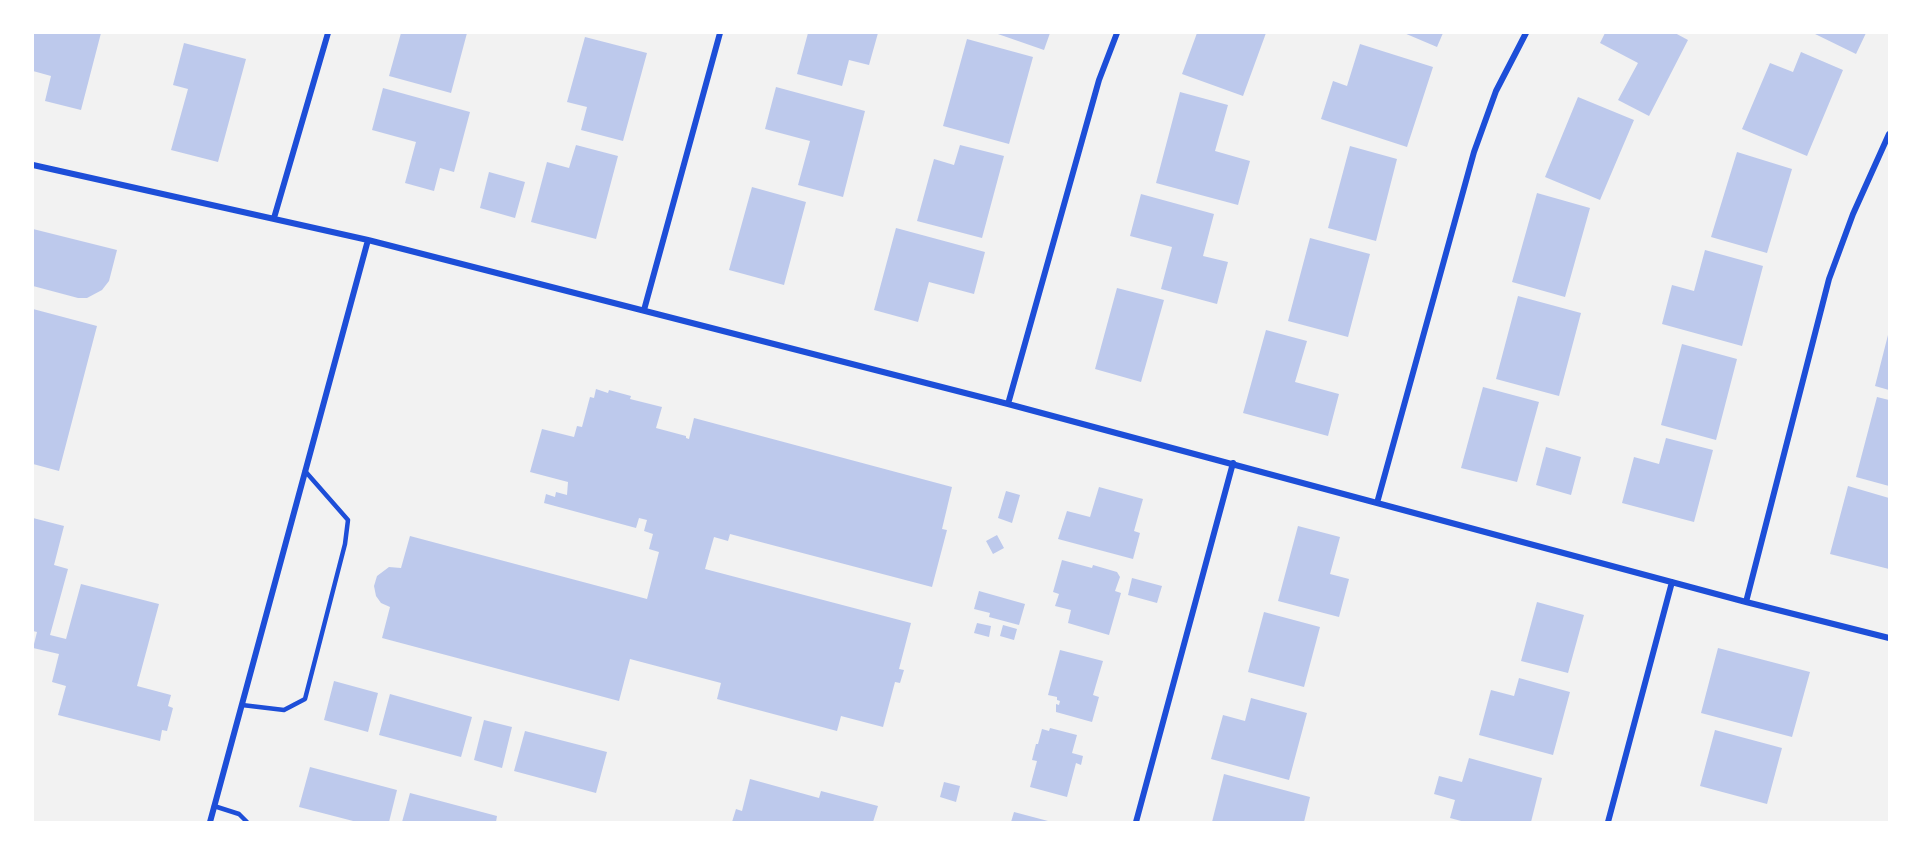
<!DOCTYPE html>
<style>
body{margin:0}
#map{position:relative;width:1922px;height:855px;overflow:hidden;background:#f2f2f2;font-family:Cabin,sans-serif}
canvas{display:block}
.frame{position:absolute;inset:0;border:34px solid #fff;pointer-events:none}
</style>
<div id="map">
<canvas width="1922" height="855"></canvas>
<div class="frame"></div>
</div>
<script>
const g = document.querySelector('canvas').getContext('2d');
g.lineJoin = 'round';
function fillPath(path, color) { g.fillStyle = color; g.fill(path, 'evenodd'); }
const shape = rows => new Path2D(rows.map(r => 'M' + r).join(''));
function strokePath(path, color, width, dash) { g.strokeStyle = color; g.lineWidth = width; g.lineCap = dash ? 'butt' : 'round'; g.setLineDash(dash || []); g.stroke(path); }
fillPath(shape([
 [33,33,101,33,81,110,45,101,51,76,33,71],
 [401,33,467,33,451,93,389,76],
 [808,33,878,33,869,65,849,60,842,86,797,74],
 [995,33,1050,33,1044,50],
 [1197,33,1266,33,1243,96,1182,74],
 [1404,33,1443,33,1437,47],
 [1605,33,1675,33,1688,40,1649,116,1618,100,1638,63,1600,43],
 [1813,33,1866,33,1856,54],
 [585,37,647,53,623,141,581,130,587,107,567,102],
 [967,39,1033,57,1009,144,943,126],
 [184,43,246,59,218,162,171,150,188,89,173,85],
 [1360,44,1433,67,1407,147,1321,119,1333,81,1347,86],
 [1801,52,1843,70,1807,156,1742,129,1770,63,1793,72],
 [776,87,865,111,843,197,798,185,810,141,765,129],
 [383,88,470,112,454,172,440,168,434,191,405,183,416,142,372,130],
 [1180,92,1228,105,1215,151,1250,161,1238,205,1156,183],
 [1578,97,1634,120,1600,200,1545,177],
 [576,145,618,156,596,239,531,222,547,162,569,168],
 [960,145,1004,156,982,238,917,221,934,159,954,165],
 [1350,146,1397,159,1376,241,1328,228],
 [1737,152,1792,169,1767,253,1711,237],
 [489,172,525,182,515,218,480,208],
 [752,187,806,202,784,285,729,270],
 [1537,193,1590,208,1565,297,1512,282],
 [1141,194,1214,214,1203,256,1228,262,1217,304,1161,289,1172,247,1130,236],
 [896,228,985,252,974,294,929,282,918,322,874,310],
 [33,229,117,250,109,281,102,290,87,298,78,298,33,286],
 [1310,238,1370,254,1348,337,1288,321],
 [1705,250,1763,266,1742,346,1662,324,1672,285,1694,291],
 [1117,288,1164,300,1141,382,1095,369],
 [1518,296,1581,313,1559,396,1496,379],
 [33,309,97,326,59,471,33,464],
 [1266,330,1307,341,1295,382,1339,394,1328,436,1243,413],
 [1888,335,1889,335,1889,390,1875,386],
 [1682,344,1737,359,1716,440,1661,425],
 [1483,387,1539,402,1517,482,1461,468],
 [596,389,608,393,609,390,631,396,630,399,662,407,656,428,686,436,686,438,689,439,694,418,952,487,942,529,947,530,932,587,730,534,728,541,714,537,705,569,911,623,899,669,904,670,900,683,895,682,883,727,841,716,837,731,717,699,721,683,630,659,619,701,382,638,390,607,381,603,376,596,374,586,377,576,389,567,401,568,410,536,647,599,659,552,649,549,653,534,644,531,647,520,639,518,636,528,544,503,546,494,555,497,556,492,567,495,568,482,530,472,542,429,574,437,577,426,582,427,590,397,594,398],
 [1877,397,1889,400,1889,486,1856,477],
 [1666,438,1713,450,1694,522,1622,503,1634,457,1659,464],
 [1546,447,1581,457,1571,495,1536,485],
 [1848,486,1889,498,1889,569,1830,554],
 [1099,487,1143,499,1134,531,1140,533,1133,559,1058,539,1067,511,1090,517],
 [1006,491,1020,495,1012,523,998,518],
 [33,518,64,526,54,565,68,569,50,635,66,639,81,584,159,604,137,686,171,695,168,706,173,708,167,731,162,730,160,741,58,715,66,686,52,682,59,654,33,648,37,632,33,631],
 [1298,526,1340,537,1330,574,1349,579,1339,617,1278,601],
 [997,535,1004,548,993,554,986,541],
 [1062,560,1092,568,1093,565,1117,572,1120,577,1115,591,1121,593,1109,635,1068,623,1071,610,1055,606,1059,594,1053,592],
 [1132,578,1162,586,1157,603,1128,595],
 [979,591,1025,604,1019,625,989,617,990,613,974,609],
 [1537,602,1584,615,1568,673,1521,661],
 [1264,612,1320,627,1304,687,1248,672],
 [977,623,991,626,989,637,974,633],
 [1003,625,1017,629,1014,640,1000,636],
 [1718,648,1810,672,1792,737,1701,713],
 [1060,650,1103,661,1093,695,1099,697,1092,722,1056,712,1056,704,1059,705,1060,701,1057,700,1057,697,1048,695],
 [1519,678,1570,692,1553,755,1479,735,1491,690,1514,696],
 [334,681,378,693,368,732,324,720],
 [390,694,472,717,461,757,379,735],
 [1251,698,1307,713,1289,780,1211,759,1223,715,1245,721],
 [484,720,512,727,502,768,474,760],
 [1050,728,1077,735,1072,753,1083,756,1081,765,1076,763,1067,797,1030,787,1037,761,1032,760,1036,744,1038,744,1042,729,1049,731],
 [1715,730,1782,748,1767,804,1700,786],
 [525,731,607,752,596,793,514,771],
 [1469,758,1542,778,1531,822,1465,822,1450,818,1455,800,1434,794,1439,776,1462,782],
 [310,767,397,790,389,822,357,822,299,807],
 [1224,774,1310,797,1304,822,1212,822],
 [750,779,819,798,821,791,878,806,873,822,732,822,736,809,742,811],
 [944,782,960,786,956,802,940,797],
 [410,793,497,816,496,822,402,822],
 [1014,812,1048,821,1048,822,1011,822]
]), '#bdc9ec');
strokePath(shape([
 [242,705,284,710,305,699,345,544,348,520,305,471],
 [214,806,239,814,247,822]
]), '#1d4ed8', 4.5);
strokePath(shape([
 [33,165,368,240,1008,404,1746,602,1889,638],
 [274,218,328,33],
 [644,310,720,33],
 [1008,404,1099,80,1117,33],
 [1377,503,1474,152,1496,91,1526,33],
 [1746,602,1829,279,1853,214,1889,134],
 [210,822,368,240],
 [1136,822,1233,463],
 [1608,822,1672,582]
]), '#1d4ed8', 6);
</script>
